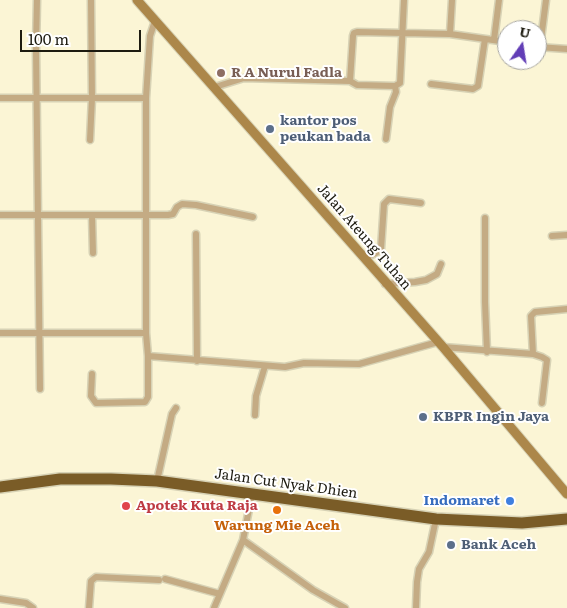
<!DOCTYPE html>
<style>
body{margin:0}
#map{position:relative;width:567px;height:608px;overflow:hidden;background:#fbf5d5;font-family:Literata,serif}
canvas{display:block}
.north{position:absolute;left:497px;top:20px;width:50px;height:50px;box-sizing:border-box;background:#fff;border:1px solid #a5a49f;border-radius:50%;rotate:13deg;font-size:14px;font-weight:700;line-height:20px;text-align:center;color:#1d1b10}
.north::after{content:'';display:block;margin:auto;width:18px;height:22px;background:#623eb6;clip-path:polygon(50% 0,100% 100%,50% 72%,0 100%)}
.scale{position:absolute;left:20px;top:30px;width:121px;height:22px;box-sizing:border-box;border:2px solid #1d1b10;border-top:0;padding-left:6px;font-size:15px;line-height:18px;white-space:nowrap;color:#1d1b10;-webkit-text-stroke:4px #fff;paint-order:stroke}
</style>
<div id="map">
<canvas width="567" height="608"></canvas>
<div class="north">U</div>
<div class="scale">100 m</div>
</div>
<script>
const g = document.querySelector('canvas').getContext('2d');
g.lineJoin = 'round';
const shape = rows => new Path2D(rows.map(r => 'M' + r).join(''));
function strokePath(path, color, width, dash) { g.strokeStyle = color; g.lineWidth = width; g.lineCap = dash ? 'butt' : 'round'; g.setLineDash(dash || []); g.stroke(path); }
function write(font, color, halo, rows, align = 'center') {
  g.font = font + ' Literata,serif'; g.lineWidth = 4; g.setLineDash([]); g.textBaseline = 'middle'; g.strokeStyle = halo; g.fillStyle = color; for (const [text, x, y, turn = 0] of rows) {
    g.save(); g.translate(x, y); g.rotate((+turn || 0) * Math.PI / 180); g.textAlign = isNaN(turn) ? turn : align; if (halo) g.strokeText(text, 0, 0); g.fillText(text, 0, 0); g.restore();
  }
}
const street = shape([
 [37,0,36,48,40,389],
 [450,34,452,0],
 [494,40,499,0],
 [538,47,567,49],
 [540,47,546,0],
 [350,81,357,85,395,86],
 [431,84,473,89,478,86,485,39],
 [215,87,244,78,350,81,353,36,354,33,357,32,450,34,507,42],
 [0,98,146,98],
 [386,139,390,107,396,92,395,86,400,83,404,0],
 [90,140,92,98,91,0],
 [0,215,168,215,173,214,177,207,182,204,196,205,253,217],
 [92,215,93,253],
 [485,218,485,302,487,352],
 [196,234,197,361],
 [552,236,567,235],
 [364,258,376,253,381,249,384,204,389,199,421,203],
 [385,284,415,282,426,280,437,274,441,264],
 [0,333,146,333],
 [443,347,533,354,542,357,547,360,542,403],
 [533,354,531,316,535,312,567,309],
 [148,356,285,367,304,363,359,364,438,342],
 [92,374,91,396,96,403,145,402,148,397,148,356,146,333,146,98,150,36,155,21],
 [255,415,256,396,265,366],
 [157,481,172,414,176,408],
 [243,540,313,590,345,608],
 [165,579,220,594],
 [0,599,26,603,33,608],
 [89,608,91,581,96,577,159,580],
 [214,608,243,540,252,494],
 [416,608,417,582,419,569,429,552,436,519]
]);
const secondary = shape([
 [137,0,443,347,567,494]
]);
const highway = shape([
 [0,487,60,479,111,479,157,481,436,519,522,523,567,519]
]);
strokePath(street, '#d7d2b5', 9);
strokePath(secondary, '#d7d2b5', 11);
strokePath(highway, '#d7d2b5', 14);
strokePath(street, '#c4ab84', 6);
strokePath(secondary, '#ac874a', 9);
strokePath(highway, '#7a5c27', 11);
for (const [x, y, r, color] of [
 [221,73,5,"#8d6e63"],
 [270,129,5,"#5c6f8a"],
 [423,417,5,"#5c6f8a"],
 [510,501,5,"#3f7fe0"],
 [126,506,5,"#e0444e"],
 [277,510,5,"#e8710a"],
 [451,545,5,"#5c6f8a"]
]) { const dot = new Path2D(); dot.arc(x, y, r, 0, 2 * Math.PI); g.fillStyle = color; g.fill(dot); strokePath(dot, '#fff', 2); }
write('bold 14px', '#785e54', '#fff', [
 ["R A Nurul Fadla",231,73]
], 'left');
write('bold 14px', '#4e5e75', '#fff', [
 ["kantor pos",280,121],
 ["peukan bada",280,137],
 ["KBPR Ingin Jaya",433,417],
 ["Bank Aceh",461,545]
], 'left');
write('14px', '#1d1b10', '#fff', [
 ["Jalan Ateung Tuhan",364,237,49],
 ["Jalan Cut Nyak Dhien",286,484,8]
]);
write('bold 14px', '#366cbe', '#fff', [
 ["Indomaret",500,501]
], 'right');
write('bold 14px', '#be3a42', '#fff', [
 ["Apotek Kuta Raja",136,506]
], 'left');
write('bold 14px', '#c56008', '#fff', [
 ["Warung Mie Aceh",277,526]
]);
</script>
